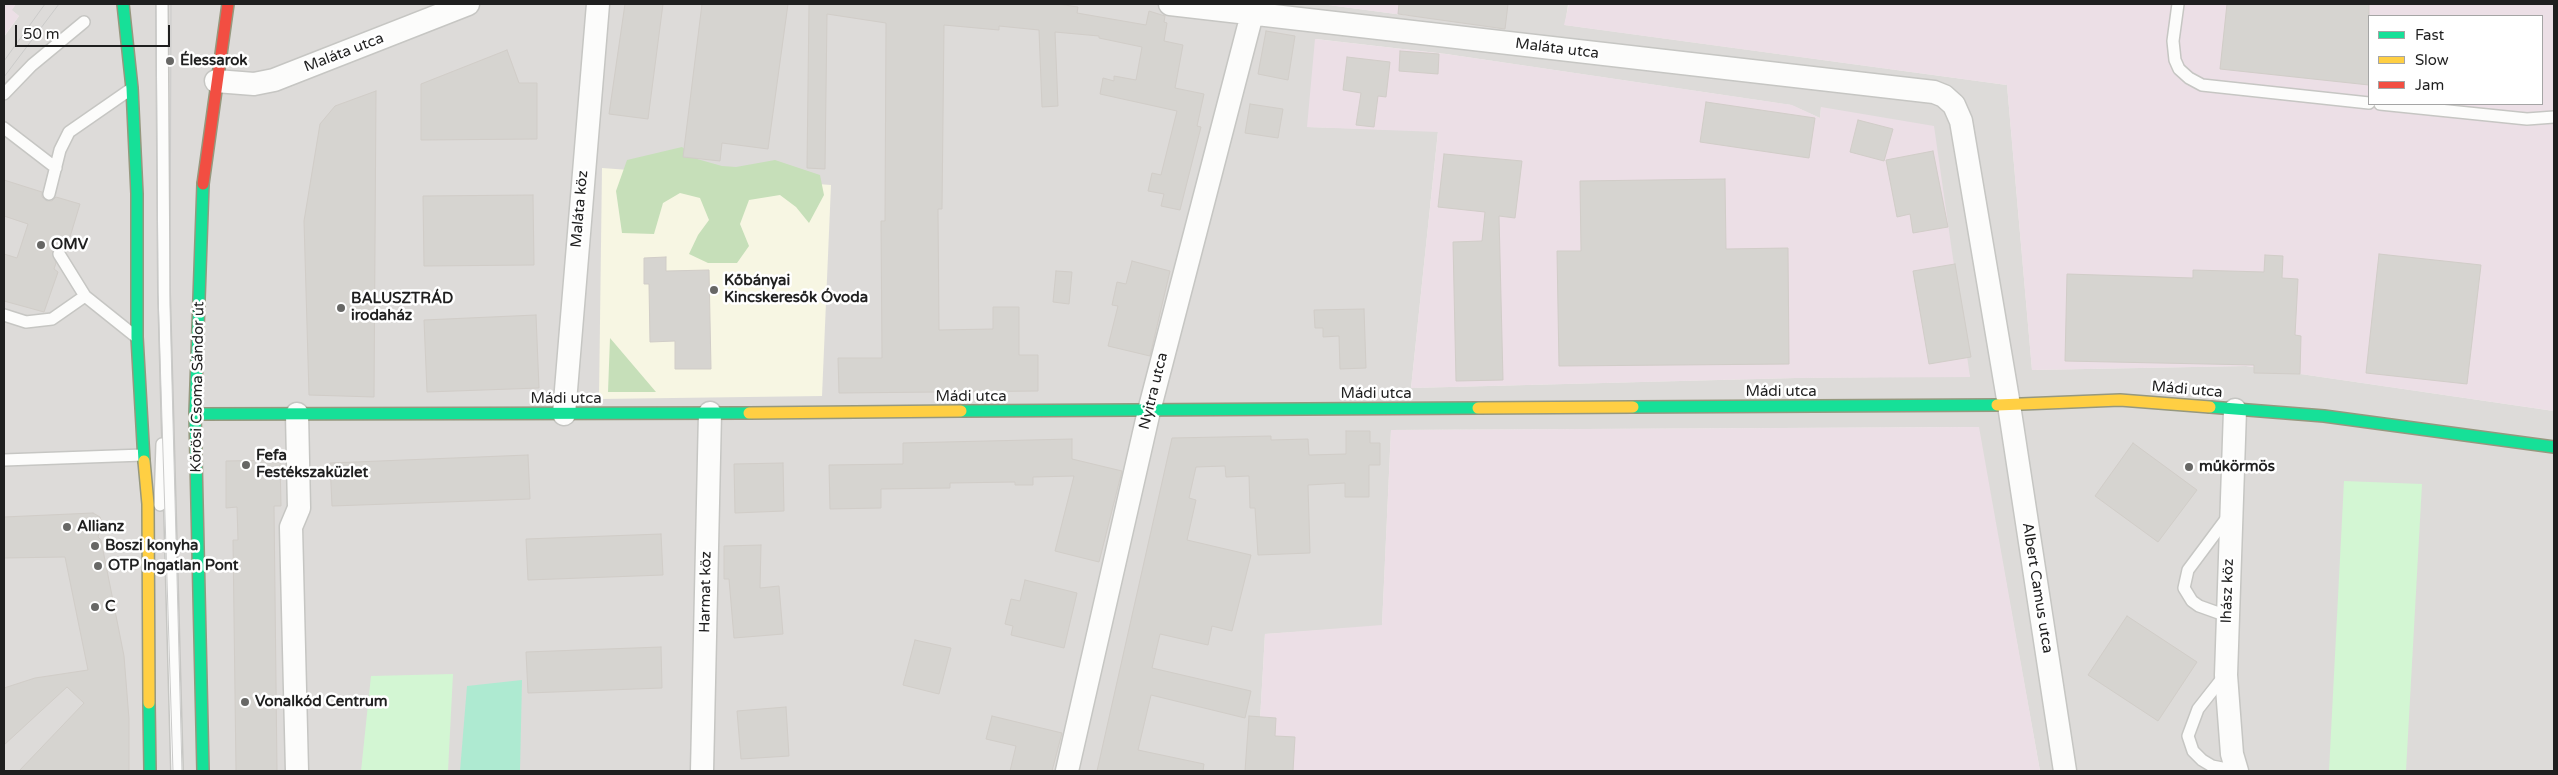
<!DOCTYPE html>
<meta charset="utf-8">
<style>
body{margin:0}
#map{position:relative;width:2558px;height:775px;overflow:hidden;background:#eeece7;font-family:"Varela Round",sans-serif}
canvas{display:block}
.frame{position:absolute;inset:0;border:5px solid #1f1f1f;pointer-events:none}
.legend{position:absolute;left:2368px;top:15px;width:175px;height:90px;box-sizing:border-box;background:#fff;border:1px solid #a5a5a5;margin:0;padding:6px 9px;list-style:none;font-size:15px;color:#1f1f1f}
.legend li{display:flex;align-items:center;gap:10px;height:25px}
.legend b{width:25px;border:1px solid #a5a5a5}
.scale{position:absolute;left:15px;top:25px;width:155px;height:22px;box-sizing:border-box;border:2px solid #1f1f1f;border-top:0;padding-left:6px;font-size:15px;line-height:18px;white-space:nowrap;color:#1f1f1f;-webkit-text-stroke:4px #fff;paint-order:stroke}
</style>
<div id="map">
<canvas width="2558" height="775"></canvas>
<div class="frame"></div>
<ul class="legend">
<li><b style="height:6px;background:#16e098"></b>Fast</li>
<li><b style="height:6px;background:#ffcf43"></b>Slow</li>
<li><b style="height:6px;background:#f24e42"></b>Jam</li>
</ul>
<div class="scale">50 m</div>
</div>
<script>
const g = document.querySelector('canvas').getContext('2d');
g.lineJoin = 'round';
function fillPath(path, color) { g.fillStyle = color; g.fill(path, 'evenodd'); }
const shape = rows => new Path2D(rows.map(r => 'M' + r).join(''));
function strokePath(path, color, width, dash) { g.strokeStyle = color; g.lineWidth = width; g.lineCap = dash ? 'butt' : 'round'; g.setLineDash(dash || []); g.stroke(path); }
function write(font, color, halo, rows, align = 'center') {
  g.font = font + ' "Varela Round",sans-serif'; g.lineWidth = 5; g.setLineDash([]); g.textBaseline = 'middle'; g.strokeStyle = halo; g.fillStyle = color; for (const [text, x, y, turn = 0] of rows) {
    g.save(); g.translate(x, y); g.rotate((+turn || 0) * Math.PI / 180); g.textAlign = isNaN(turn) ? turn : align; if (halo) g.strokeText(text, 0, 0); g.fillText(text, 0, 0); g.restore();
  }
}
fillPath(shape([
 [16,4,1321,4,1411,16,1413,4,1568,4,1565,25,2007,85,2032,370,2246,366,2554,411,2554,771,2040,771,1978,427,1391,430,1382,626,1265,634,1257,771,4,771,4,37,19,16,11,10],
 [1316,39,1446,54,1791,105,1820,118,1821,107,1970,376,1795,378,1411,388,1438,131,1308,127]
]), '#dddbd9');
fillPath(shape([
 [4,4,16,4,12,10,19,16,4,36],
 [1321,4,1413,4,1411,16],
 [1569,4,2554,4,2554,411,2246,366,2032,370,2007,85,1564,25],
 [2369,16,2542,16,2542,104,2369,104],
 [1315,39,1446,54,1792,105,1820,118,1821,107,1934,126,1970,377,1795,378,1411,388,1438,132,1307,127],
 [1979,427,2040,771,1257,771,1265,634,1382,625,1391,430]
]), '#ecdfe6');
fillPath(shape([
 [602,168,831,185,822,396,599,399]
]), '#f7f6e3');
fillPath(shape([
 [682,147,697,159,722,166,736,167,775,160,820,175,824,195,809,223,796,207,780,195,749,200,740,224,749,246,737,263,708,263,689,254,698,235,709,220,700,198,680,193,663,203,654,234,622,233,616,191,627,160],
 [610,338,656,392,608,392]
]), '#c6dfb9');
fillPath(shape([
 [2344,481,2422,484,2406,771,2329,771],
 [453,674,448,771,361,771,371,676]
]), '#d3f6d3');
fillPath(shape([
 [522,680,520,771,460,771,467,686]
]), '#aeead1');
const building = shape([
 [625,4,663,4,648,119,609,114,625,4],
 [702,4,788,4,768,149,722,143,720,161,683,157,702,4],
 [809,4,1058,4,1078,7,1077,13,1146,25,1149,11,1165,16,1164,22,1167,23,1164,41,1183,45,1175,88,1204,94,1197,126,1201,127,1180,210,1161,206,1164,194,1148,191,1152,173,1161,175,1177,111,1100,94,1103,78,1114,81,1114,76,1136,80,1142,47,1099,38,1099,36,1055,32,1058,106,1042,107,1039,30,999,26,999,30,944,25,942,209,938,209,939,330,993,329,993,307,1019,307,1019,355,1038,355,1038,391,839,393,838,358,882,358,881,221,885,221,886,23,827,14,825,169,807,168,809,4],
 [1399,4,1508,4,1505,29,1398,14,1399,4],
 [2227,4,2369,4,2369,85,2220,69,2227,4],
 [1266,31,1295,36,1288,80,1258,74,1266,31],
 [507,50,519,83,537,83,537,139,421,140,421,84,507,50],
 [1400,51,1439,54,1438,74,1399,71,1400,51],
 [1347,57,1390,62,1386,97,1378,96,1374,127,1356,125,1361,93,1343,90,1347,57],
 [376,91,374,397,309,395,304,221,320,124,335,106,376,91],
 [1706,102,1815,118,1809,158,1700,142,1706,102],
 [1250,104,1283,109,1278,138,1245,133,1250,104],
 [1858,120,1893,129,1884,161,1850,152,1858,120],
 [1933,151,1948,227,1913,233,1910,214,1897,217,1886,160,1933,151],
 [1444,154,1522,161,1515,218,1499,216,1503,380,1456,381,1453,242,1482,241,1485,212,1438,207,1444,154],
 [1725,179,1726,249,1788,248,1789,364,1559,366,1557,251,1581,251,1580,181,1725,179],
 [4,180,42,192,42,197,47,201,52,201,56,197,80,204,70,237,64,235,61,247,52,251,56,263,54,269,58,272,44,312,4,301,4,254,17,258,28,224,4,216,4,180],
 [533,195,534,265,424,266,423,196,533,195],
 [2379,254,2481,265,2467,384,2366,373,2379,254],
 [2265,255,2283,256,2282,278,2298,279,2295,335,2301,336,2300,374,2254,373,2254,365,2065,361,2067,274,2193,278,2193,270,2264,272,2265,255],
 [666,257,666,271,709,270,711,369,675,369,675,341,650,342,649,284,644,284,644,258,666,257],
 [1132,261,1170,271,1150,356,1108,346,1118,306,1112,305,1117,282,1126,284,1132,261],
 [1955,264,1971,357,1929,364,1913,271,1955,264],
 [1056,271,1072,272,1069,304,1053,302,1056,271],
 [1364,309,1366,368,1340,369,1339,336,1323,337,1323,328,1315,328,1314,310,1364,309],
 [536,315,539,388,427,392,424,320,536,315],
 [1346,431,1370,431,1370,443,1380,443,1380,465,1369,465,1369,497,1345,497,1345,483,1308,485,1310,553,1258,555,1255,508,1250,508,1249,476,1226,477,1225,466,1196,467,1189,498,1196,500,1187,540,1251,555,1232,631,1212,626,1208,645,1160,634,1152,668,1251,691,1245,718,1151,695,1138,750,1204,764,1203,771,1097,771,1172,438,1271,436,1271,440,1308,439,1309,455,1346,454,1346,431],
 [1072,439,1072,459,1122,471,1099,562,1055,551,1074,476,1033,477,1033,485,1015,485,1015,482,950,483,950,488,881,489,881,508,830,509,829,465,903,464,903,443,1072,439],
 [2133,443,2197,490,2158,542,2095,496,2133,443],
 [528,455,530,499,332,506,330,463,528,455],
 [280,460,281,506,274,506,277,771,236,771,233,540,238,540,237,507,226,508,226,461,280,460],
 [783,463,784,511,735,513,734,464,783,463],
 [93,513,100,517,102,523,98,537,101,540,124,656,129,719,129,771,19,771,84,703,67,687,4,745,4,688,35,678,88,670,65,557,4,558,4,517,93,513],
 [661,534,663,575,528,580,526,539,661,534],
 [761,545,760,588,779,586,783,634,734,638,729,579,724,579,724,546,761,545],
 [1025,580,1077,593,1064,648,1011,635,1013,626,1005,624,1011,599,1020,601,1025,580],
 [2127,616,2197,662,2158,721,2088,675,2127,616],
 [915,640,951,648,939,694,903,685,915,640],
 [661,647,662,688,528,693,526,652,661,647],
 [786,707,789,756,741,759,737,711,786,707],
 [992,716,1062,733,1052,771,1010,771,1016,746,986,739,992,716],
 [1249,716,1276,718,1275,736,1295,737,1293,771,1245,771,1249,716]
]);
fillPath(building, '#d6d4d0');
strokePath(building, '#d1cdc8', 1);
const lane = shape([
 [162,4,164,292,177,771],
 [2178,4,2173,41,2175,60,2179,69,2189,78,2202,85,2369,103],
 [4,94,32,65,84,22],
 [2380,104,2527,119,2554,117],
 [4,128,56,168],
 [49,194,60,150,69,132,131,89],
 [59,254,85,296,135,336],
 [4,315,26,322,52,319,85,296],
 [4,460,143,455],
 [160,505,162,444],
 [2227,616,2199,606,2192,601,2184,588,2188,570,2229,515],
 [2224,676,2198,709,2188,736,2193,751,2202,760,2212,766,2237,771]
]);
const street = shape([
 [1170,4,1934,92,1944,96,1954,105,1961,121,2009,405,2065,771],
 [216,81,254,84,274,80,468,4],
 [2235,410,2226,675,2232,754,2237,771],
 [564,414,598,4],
 [297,771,291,527,299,508,297,414],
 [702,771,710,413],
 [1067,771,1149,411,1252,14]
]);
const fast = shape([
 [123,4,132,88,137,194,137,337,144,461],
 [203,184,195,414,203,771],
 [1633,407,1997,405],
 [2210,407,2324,416,2554,447],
 [961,411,1478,408],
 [195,414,749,413],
 [149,703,150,771]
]);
const slow = shape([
 [1997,405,2120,400,2210,407],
 [1478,408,1633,407],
 [749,413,961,411],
 [144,461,148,504,149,703]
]);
const jam = shape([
 [203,184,228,4]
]);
strokePath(lane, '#c6c6c3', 14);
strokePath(street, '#c6c6c3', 25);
strokePath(fast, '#96987e', 14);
strokePath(slow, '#96987e', 14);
strokePath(jam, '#96987e', 14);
strokePath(lane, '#fcfcfb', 11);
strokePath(street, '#fcfcfb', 22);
strokePath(fast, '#16e098', 11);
strokePath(slow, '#ffcf43', 11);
strokePath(jam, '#f24e42', 11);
strokePath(shape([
 [156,4,158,293,173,771],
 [171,4,170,305,182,771],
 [4,61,45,4],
 [4,77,59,4]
]), '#cbcbca', 1);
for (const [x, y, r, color] of [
 [170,61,5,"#676765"],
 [41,245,5,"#676765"],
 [714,290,5,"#676765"],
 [341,308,5,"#676765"],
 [246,465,5,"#676765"],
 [2189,467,5,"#676765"],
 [67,527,5,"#676765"],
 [95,546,5,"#676765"],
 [98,566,5,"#676765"],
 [95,607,5,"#676765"],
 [245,702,5,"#676765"]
]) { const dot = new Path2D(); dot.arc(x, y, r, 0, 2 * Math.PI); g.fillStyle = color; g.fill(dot); strokePath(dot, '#fff', 2); }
write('15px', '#1f1f1f', '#fff', [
 ["Maláta utca",1557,49,7],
 ["Maláta utca",344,53,-21],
 ["Maláta köz",580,209,-85],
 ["Kőrösi Csoma Sándor út",198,387,-89],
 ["Mádi utca",2187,390,5],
 ["Nyitra utca",1154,391,-76],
 ["Mádi utca",1781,392],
 ["Mádi utca",1376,394],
 ["Mádi utca",971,397],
 ["Mádi utca",566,399],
 ["Albert Camus utca",2037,588,81],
 ["Ihász köz",2228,591,-88],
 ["Harmat köz",706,592,-89]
]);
write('bold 15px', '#1f1f1f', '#fff', [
 ["Élessarok",180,61],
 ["OMV",51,245],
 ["Kőbányai",724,281],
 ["Kincskeresők Óvoda",724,298],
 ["BALUSZTRÁD",351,299],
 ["irodaház",351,316],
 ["Fefa",256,456],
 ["Festékszaküzlet",256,473],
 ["műkörmös",2199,467],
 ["Allianz",77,527],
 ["Boszi konyha",105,546],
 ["OTP Ingatlan Pont",108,566],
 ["C",105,607],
 ["Vonalkód Centrum",255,702]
], 'left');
</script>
